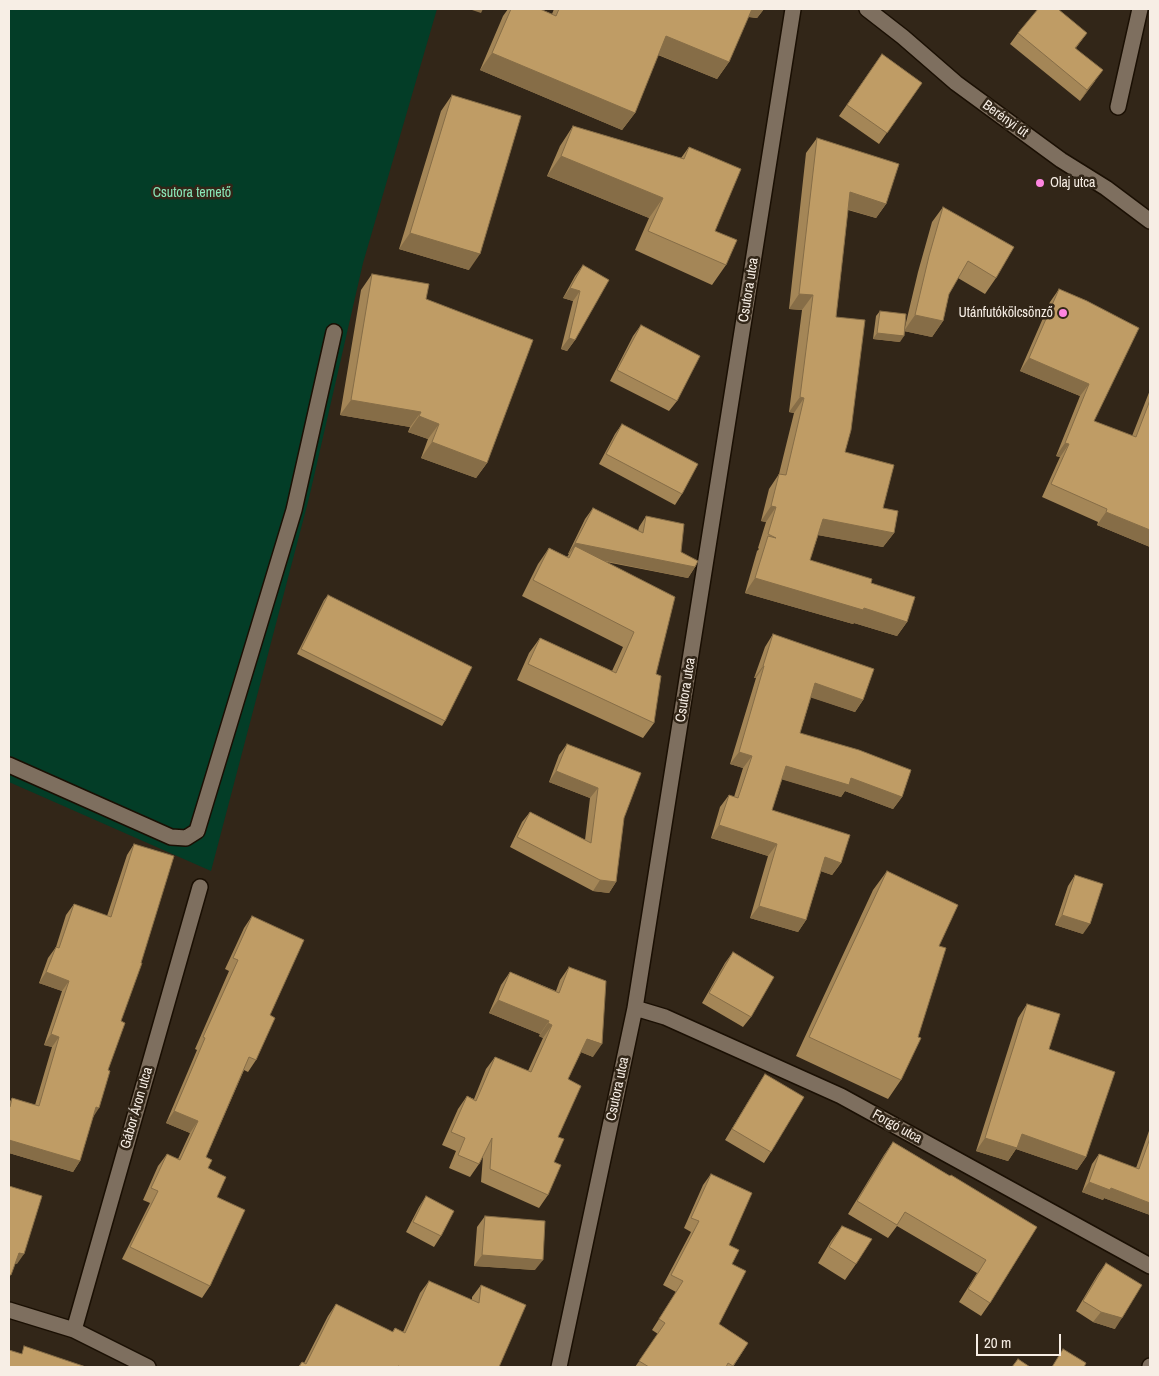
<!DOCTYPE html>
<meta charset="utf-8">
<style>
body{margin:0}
#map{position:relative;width:1159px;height:1376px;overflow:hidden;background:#322618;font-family:"Archivo Narrow",sans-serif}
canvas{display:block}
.frame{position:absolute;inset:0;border:10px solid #f7eee5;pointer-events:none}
.scale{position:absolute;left:976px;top:1334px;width:85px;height:22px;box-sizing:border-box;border:2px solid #f7eee5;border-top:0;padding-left:6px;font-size:15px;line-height:18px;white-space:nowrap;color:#f7eee5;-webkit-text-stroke:4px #322618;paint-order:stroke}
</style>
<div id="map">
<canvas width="1159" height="1376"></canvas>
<div class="frame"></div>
<div class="scale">20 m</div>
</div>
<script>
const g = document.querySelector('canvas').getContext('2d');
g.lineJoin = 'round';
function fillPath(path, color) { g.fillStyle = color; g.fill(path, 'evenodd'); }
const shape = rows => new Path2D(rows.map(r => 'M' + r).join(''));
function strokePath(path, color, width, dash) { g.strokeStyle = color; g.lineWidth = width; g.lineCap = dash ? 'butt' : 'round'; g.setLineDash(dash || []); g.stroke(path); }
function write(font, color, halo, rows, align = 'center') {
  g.font = font + ' "Archivo Narrow",sans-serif'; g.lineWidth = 5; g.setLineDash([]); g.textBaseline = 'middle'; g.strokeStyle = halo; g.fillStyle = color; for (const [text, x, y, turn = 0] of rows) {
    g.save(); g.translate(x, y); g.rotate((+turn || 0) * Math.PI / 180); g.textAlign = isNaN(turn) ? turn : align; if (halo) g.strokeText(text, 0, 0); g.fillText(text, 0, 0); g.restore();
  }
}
fillPath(shape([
 [9,9,437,9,363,263,309,498,211,871,9,782]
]), '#033d27');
const lane = shape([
 [1118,107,1140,9],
 [9,765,171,837,186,838,197,831,294,510,334,332]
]);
const street = shape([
 [635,1008,665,1017,841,1096,1150,1266],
 [9,1310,74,1330,148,1367],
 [74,1330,200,887],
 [559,1367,635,1008,793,9],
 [1150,1367,1150,1366]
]);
const secondary = shape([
 [867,9,903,37,956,83,1061,160,1106,188,1150,221]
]);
strokePath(lane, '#1a0f03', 18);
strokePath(street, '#1a0f03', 18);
strokePath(secondary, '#1a0f03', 18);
strokePath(lane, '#7e6f5f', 15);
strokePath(street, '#7e6f5f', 15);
strokePath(secondary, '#7e6f5f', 15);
fillPath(shape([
 [508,9,540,9,552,14,554,9,764,9,757,18,748,17,729,62,717,79,658,55,635,113,622,130,480,70,503,16],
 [1018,33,1087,33,1076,48,1095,81,1080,101,1010,44],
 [882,54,922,83,879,144,839,116],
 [452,95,469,270,399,249,441,111],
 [573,126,681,158,689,147,726,265,712,285,635,250,649,218,547,176,560,146],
 [817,138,886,204,876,218,848,210,836,317,845,452,883,508,894,533,883,547,818,535,810,560,871,583,907,622,897,636,854,623,853,624,745,593,757,551,759,549,758,548,766,522,761,521,769,489,779,474,794,413,789,412,802,310,789,309,806,153],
 [943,207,996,278,985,294,958,278,949,294,943,321,932,337,904,331,918,272,932,222],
 [583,265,575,340,567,351,561,349,573,301,563,298,575,276],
 [372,274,426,299,487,463,476,478,421,458,428,439,408,432,410,427,340,415,361,290],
 [1059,289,1087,301,1094,421,1132,436,1150,390,1150,547,1097,525,1098,522,1042,497,1060,457,1056,456,1080,396,1020,371,1050,302],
 [880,311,900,342,873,339,876,316],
 [641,325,677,401,669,411,610,381,633,336],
 [622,424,682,494,675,505,599,464,615,434],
 [593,508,638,531,639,527,646,516,695,567,688,578,606,562,656,674,654,723,643,738,517,680,529,653,540,638,612,671,623,647,522,596,538,564,549,548,567,557,569,554,568,554,585,519],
 [328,595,445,721,442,726,297,654,324,600],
 [773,634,863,700,855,712,811,697,800,733,902,797,893,809,845,791,841,797,782,779,772,810,841,863,832,875,821,871,806,920,798,932,750,918,768,856,711,838,720,807,729,795,734,797,743,768,730,764,756,678,754,678,765,647],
 [567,744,624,818,616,882,609,893,593,891,510,847,522,822,530,812,585,840,590,798,549,782,559,755],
 [134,844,121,1021,108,1070,93,1117,80,1161,73,1172,9,1153,9,1103,12,1098,35,1105,52,1047,44,1045,62,991,39,983,48,958,56,947,66,915,74,904,107,916,127,855],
 [887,871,939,946,901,1080,888,1099,796,1056,873,890],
 [1075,875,1083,934,1055,925,1068,886],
 [252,916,270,1015,256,1060,248,1072,244,1070,206,1157,208,1168,217,1197,210,1286,202,1298,122,1259,150,1203,143,1200,158,1166,167,1154,178,1159,190,1133,166,1123,197,1050,195,1049,229,971,225,969,244,928],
 [733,952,751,1017,743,1027,702,1003,725,963],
 [569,967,593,1057,581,1052,568,1079,548,1195,539,1208,481,1182,483,1156,479,1164,470,1177,449,1168,456,1151,442,1145,458,1109,467,1096,474,1099,486,1069,495,1057,528,1071,543,1038,539,1036,540,1034,489,1013,501,985,510,972,556,991,560,980],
 [1027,1004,1049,1049,1086,1157,1077,1170,1016,1149,1008,1161,976,1151,1018,1018],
 [765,1074,771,1152,764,1163,725,1140,758,1085],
 [1150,1128,1150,1215,1104,1198,1103,1200,1082,1192,1092,1164,1099,1154,1136,1168],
 [893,1142,950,1176,1037,1227,990,1303,981,1316,959,1302,977,1273,897,1226,888,1238,848,1214,884,1155],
 [711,1174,729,1245,732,1264,719,1324,748,1343,733,1367,635,1367,658,1334,652,1330,676,1292,663,1285,691,1232,684,1228,703,1185],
 [426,1196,441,1236,434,1247,406,1232,419,1207],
 [485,1216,535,1270,474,1266,477,1227],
 [842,1226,856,1264,845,1280,818,1263,831,1241],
 [1106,1263,1115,1329,1093,1322,1076,1311,1098,1274],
 [429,1281,472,1300,472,1297,481,1285,499,1367,298,1367,302,1362,304,1363,328,1316,336,1304,392,1332,395,1328,403,1332,420,1293]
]), '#a48657');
fillPath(shape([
 [469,9,483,9,481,13],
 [749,9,764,9,757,18,744,16],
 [666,36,729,62,717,79,654,53],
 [492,53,635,113,622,130,480,70],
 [1103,70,1095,81,1080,101,1087,90],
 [561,156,663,198,649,218,547,176],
 [850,192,886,204,876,218,840,207],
 [410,233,480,254,469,270,399,249],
 [570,288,580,291,573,301,563,298],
 [799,294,813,295,802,310,789,309],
 [915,315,943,321,932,337,904,331],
 [877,333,904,336,900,342,873,339],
 [569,338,575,340,567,351,561,349],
 [1029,358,1089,384,1080,396,1020,371],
 [800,397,804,398,794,413,789,412],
 [351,400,421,412,410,427,340,415],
 [419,416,439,424,428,439,408,432],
 [432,442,487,463,476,478,421,458],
 [1065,443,1069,444,1060,457,1056,456],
 [771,506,776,507,766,522,761,521],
 [1106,512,1150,530,1150,547,1097,525],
 [823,519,894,533,883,547,812,534],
 [575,543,695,567,688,578,571,554,575,546,569,554,568,554],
 [755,578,864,608,907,622,897,636,854,623,853,624,745,593],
 [763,666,764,666,756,678,754,678],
 [815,683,863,700,855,712,806,696],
 [739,752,752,756,743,768,730,764],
 [786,766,851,778,902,797,893,809,845,791,841,797,777,778],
 [556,771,598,788,590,798,549,782],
 [719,825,777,844,768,856,711,838],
 [825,857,841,863,832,875,817,870],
 [600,880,616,882,609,893,593,891],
 [759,906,806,920,798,932,750,918],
 [1062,915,1090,924,1083,934,1055,925],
 [46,972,69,981,62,991,39,983],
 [498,1000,549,1021,540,1034,489,1013],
 [548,1023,552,1025,543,1038,539,1036],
 [51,1034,59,1037,52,1047,44,1045],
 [587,1039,602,1044,593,1057,578,1051],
 [96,1107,99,1108,92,1119],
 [174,1111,198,1121,190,1133,166,1123],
 [1022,1134,1086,1157,1077,1170,1016,1149,1008,1161,976,1151,985,1138],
 [9,1140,80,1161,73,1172,9,1153],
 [1089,1182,1111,1188,1150,1203,1150,1215,1104,1198,1103,1200,1082,1192],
 [19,1253,24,1254,17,1264,12,1263],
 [482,1255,543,1260,535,1270,474,1266],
 [1101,1312,1122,1318,1115,1329,1093,1322]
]), '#866d47');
const building = shape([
 [511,9,540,9,556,16,559,9,752,9,729,62,666,36,635,113,492,53,511,9],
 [1038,9,1058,9,1087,33,1075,48,1103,70,1087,90,1018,33,1038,9],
 [882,54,922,83,887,133,847,105,882,54],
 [452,95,521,116,480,254,410,233,452,95],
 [573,126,684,159,689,147,741,169,715,231,737,240,726,265,648,231,663,198,561,156,573,126],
 [817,138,899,164,886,204,850,192,836,317,865,320,851,430,845,452,894,465,883,508,898,511,894,533,823,519,810,560,872,579,871,583,915,597,907,622,864,608,863,610,755,578,768,536,776,538,768,534,776,507,771,506,779,474,786,475,804,398,800,397,813,295,799,294,817,138],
 [943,207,1014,247,996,278,968,261,949,294,943,321,915,315,929,256,943,207],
 [583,265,609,280,575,340,569,338,580,291,570,288,583,265],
 [372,274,429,284,426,299,533,340,487,463,432,442,439,424,419,416,421,412,351,400,372,274],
 [1059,289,1087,301,1139,328,1094,421,1136,437,1150,400,1150,530,1106,512,1107,509,1051,484,1069,444,1065,443,1089,384,1029,358,1059,289],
 [880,311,906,314,904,336,877,333,880,311],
 [641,325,700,356,677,401,617,370,641,325],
 [622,424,698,464,682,494,606,454,622,424],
 [593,508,643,533,646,516,684,524,681,552,698,561,695,567,575,543,593,508],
 [575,546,675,597,656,674,661,676,654,723,528,664,540,638,616,673,634,632,533,580,549,548,569,558,575,546],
 [328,595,472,667,445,721,301,649,328,595],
 [773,634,874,669,863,700,815,683,800,733,859,750,911,770,902,797,851,778,849,785,786,766,772,810,850,835,841,863,825,857,806,920,759,906,777,844,719,825,729,795,738,798,752,756,739,752,764,666,763,666,773,634],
 [567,744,641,773,624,818,616,882,600,880,517,837,530,812,591,843,598,788,556,771,567,744],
 [134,844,174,856,141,963,142,963,121,1021,125,1023,108,1070,110,1071,99,1108,96,1107,80,1161,9,1140,9,1107,10,1107,12,1098,39,1106,59,1037,51,1034,69,981,46,972,56,947,59,948,74,904,111,917,134,844],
 [887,871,958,905,939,946,946,948,918,1037,921,1038,901,1080,809,1037,887,871],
 [1075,875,1103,884,1090,924,1062,915,1075,875],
 [252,916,304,940,270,1015,275,1018,256,1060,249,1057,206,1157,212,1160,208,1168,226,1177,217,1197,245,1210,210,1286,130,1247,158,1191,151,1188,167,1154,180,1160,198,1121,174,1111,205,1038,203,1037,238,960,233,958,252,916],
 [733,952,774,977,751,1017,709,993,733,952],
 [569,967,606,981,602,1044,587,1039,568,1079,581,1086,558,1137,564,1139,554,1162,561,1165,548,1195,490,1169,492,1138,479,1164,458,1155,465,1138,451,1132,467,1096,476,1101,495,1057,531,1072,552,1025,548,1023,549,1021,498,1000,510,972,559,993,569,967],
 [1027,1004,1060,1014,1049,1049,1115,1072,1086,1157,1022,1134,1017,1148,985,1138,1027,1004],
 [765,1074,804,1097,771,1152,732,1129,765,1074],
 [1150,1138,1150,1203,1111,1188,1110,1190,1089,1182,1099,1154,1139,1169,1150,1138],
 [893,1142,950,1176,951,1175,1037,1227,990,1303,968,1289,986,1260,905,1212,897,1225,857,1201,893,1142],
 [711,1174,752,1193,729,1245,739,1250,732,1264,746,1271,719,1324,748,1343,733,1366,728,1363,726,1367,649,1367,639,1361,665,1323,659,1319,683,1281,671,1275,699,1221,691,1218,711,1174],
 [9,1186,42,1196,24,1254,19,1253,11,1275,9,1275,9,1186],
 [426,1196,454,1211,441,1236,413,1222,426,1196],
 [485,1216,545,1221,543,1260,482,1255,485,1216],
 [842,1226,872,1239,856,1264,829,1247,842,1226],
 [1106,1263,1142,1285,1122,1318,1101,1312,1083,1301,1106,1263],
 [429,1281,479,1303,481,1285,526,1305,499,1367,401,1367,398,1366,397,1367,299,1367,302,1362,306,1364,336,1304,393,1332,395,1328,405,1333,429,1281],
 [24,1346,86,1367,9,1367,9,1350,22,1354,24,1346],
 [1063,1349,1086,1363,1084,1367,1052,1367,1063,1349],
 [1018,1359,1030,1367,1012,1367,1018,1359]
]);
fillPath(building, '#bf9c65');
strokePath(building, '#866d47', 1);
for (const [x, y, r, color] of [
 [1040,183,5,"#fe85e0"],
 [1063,313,5,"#fe85e0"]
]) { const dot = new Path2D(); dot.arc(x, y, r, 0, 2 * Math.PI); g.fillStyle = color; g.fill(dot); strokePath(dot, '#322618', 2); }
write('14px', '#f7eee5', '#322618', [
 ["Berényi út",1005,119,36],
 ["Csutora utca",749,290,-81],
 ["Csutora utca",686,690,-81],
 ["Csutora utca",618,1089,-78],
 ["Gábor Áron utca",137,1108,-74],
 ["Forgó utca",897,1127,29]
]);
write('14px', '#f7eee5', '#322618', [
 ["Olaj utca",1050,183],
 ["Utánfutókölcsönző",1053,313,"right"]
], 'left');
write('14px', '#89e7b8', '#322618', [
 ["Csutora temető",192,193]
]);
</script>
